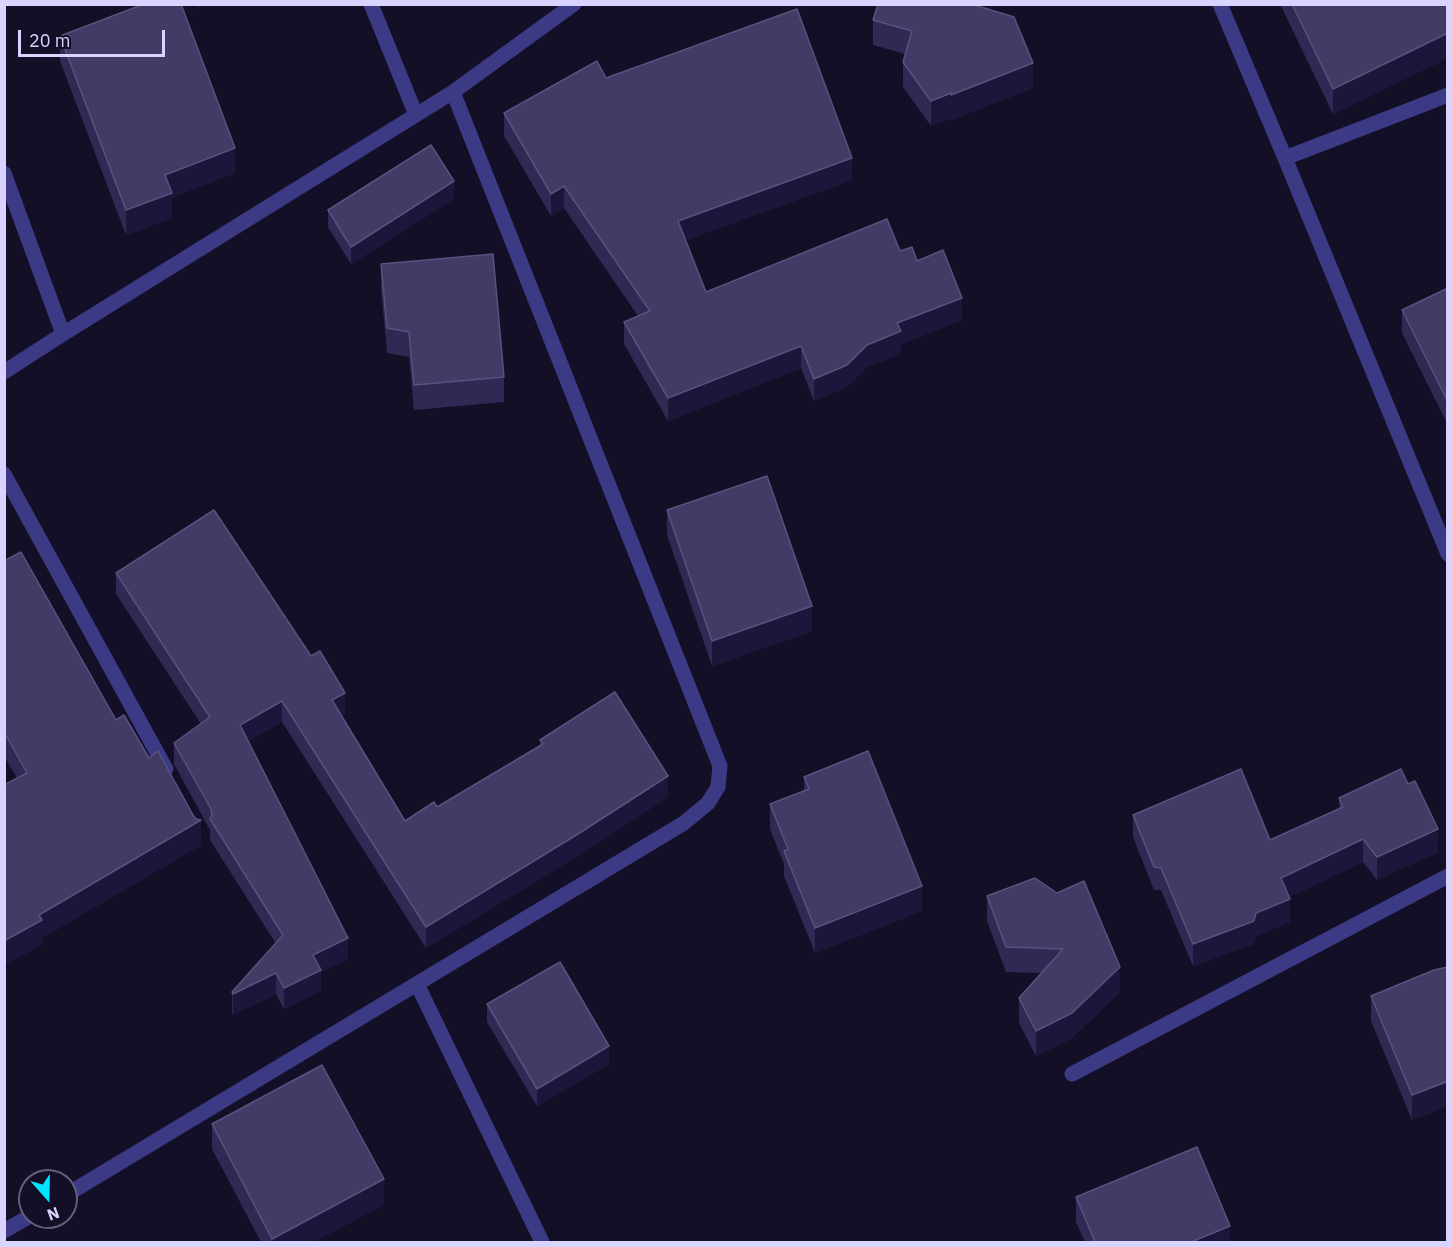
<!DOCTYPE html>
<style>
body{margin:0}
#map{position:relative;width:1452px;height:1247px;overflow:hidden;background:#130f26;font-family:"IBM Plex Sans",sans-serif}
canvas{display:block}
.frame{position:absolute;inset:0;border:6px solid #d9d4ff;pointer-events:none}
.north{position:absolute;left:18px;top:1169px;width:60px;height:60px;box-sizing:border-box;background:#130f26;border:2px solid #625e7d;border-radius:50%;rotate:160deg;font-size:16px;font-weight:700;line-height:24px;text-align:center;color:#d9d4ff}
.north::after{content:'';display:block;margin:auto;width:21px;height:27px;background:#00e5ff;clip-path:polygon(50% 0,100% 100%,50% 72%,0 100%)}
.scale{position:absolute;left:18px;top:30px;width:147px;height:27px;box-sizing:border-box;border:3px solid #d9d4ff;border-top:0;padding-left:8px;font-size:18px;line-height:21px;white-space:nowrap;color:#d9d4ff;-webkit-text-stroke:4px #130f26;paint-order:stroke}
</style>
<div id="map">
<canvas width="1452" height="1247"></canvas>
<div class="frame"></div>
<div class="north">N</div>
<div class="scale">20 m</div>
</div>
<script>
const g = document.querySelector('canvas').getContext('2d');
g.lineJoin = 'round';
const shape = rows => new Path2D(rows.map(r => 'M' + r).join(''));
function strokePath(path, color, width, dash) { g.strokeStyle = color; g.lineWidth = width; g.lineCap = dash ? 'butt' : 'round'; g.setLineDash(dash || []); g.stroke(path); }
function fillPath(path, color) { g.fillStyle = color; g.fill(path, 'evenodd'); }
strokePath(shape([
 [371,4,416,115],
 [1220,4,1285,158,1448,554],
 [1285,158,1448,95],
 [4,173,63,334],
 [4,372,63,334,453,92,574,4],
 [4,474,166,769],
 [417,984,542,1242],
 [1072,1074,1448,876],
 [66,1195,684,823,708,803,718,787,720,766,453,92],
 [4,1231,30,1216]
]), '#3d3a85', 15);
fillPath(shape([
 [878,4,1033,88,951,120,951,118,931,126,903,87,903,62,905,54,873,45,873,20],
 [1280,4,1448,4,1448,58,1333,114],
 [60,36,235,173,172,197,172,218,126,235,60,61],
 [606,78,852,180,686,240,706,292,900,251,917,261,962,320,901,344,901,354,867,367,847,387,814,401,801,368,668,421,624,344,624,322,638,316,564,208,551,216,504,136,504,113],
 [454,199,351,264,328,227,328,210],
 [381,264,504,377,504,402,414,410,409,357,387,353,381,289],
 [1448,288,1448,425,1402,333,1402,310],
 [667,510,812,631,712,666,667,535],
 [4,561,201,845,42,938,42,945,17,778,4,756],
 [116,573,345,714,342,716,405,821,437,807,540,745,540,740,668,797,578,856,426,948,282,722,248,741,348,959,321,972,321,991,284,1009,276,994,233,1015,232,1013,232,992,276,944,210,840,210,830,174,764,174,743,201,724,116,594],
 [804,777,922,911,815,953,784,876,784,864,770,829,770,804,804,791],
 [1339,798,1438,852,1377,880,1363,862,1289,897,1290,922,1256,936,1254,944,1193,966,1161,890,1154,890,1133,837,1133,815,1270,840,1339,809],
 [1035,878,1120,992,1072,1038,1036,1056,1019,1023,1019,998,1041,973,1006,972,987,921,987,896],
 [1448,967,1448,1108,1446,1107,1412,1120,1371,1021,1371,996],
 [487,1004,609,1064,537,1106,487,1022],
 [212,1124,384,1205,313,1242,261,1242,212,1149],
 [1076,1197,1230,1242,1085,1242,1076,1222]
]), '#312854');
fillPath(shape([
 [196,4,208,4,196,9],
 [1448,33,1448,58,1333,114,1333,89],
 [1033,63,1033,88,951,120,951,95],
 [951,93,951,118,931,126,931,101],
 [235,148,235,173,172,197,172,218,126,235,126,210,165,175],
 [852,158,852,180,678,243,678,221],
 [454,181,454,199,351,264,351,247],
 [564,186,564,208,551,216,551,194],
 [962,298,962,320,901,344,901,354,867,367,847,387,814,401,814,379,867,345,897,323],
 [801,346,801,368,668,421,668,398],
 [812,606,812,631,712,666,712,641],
 [345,693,345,714,332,721,332,700],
 [282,701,282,722,240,746,240,725],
 [668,776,668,797,578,856,426,948,426,927],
 [201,820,201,845,42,938,42,945,4,965,4,941,39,915],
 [1438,829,1438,852,1377,880,1377,857],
 [1363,839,1363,862,1281,901,1281,878],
 [922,886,922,911,815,953,815,928],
 [1290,899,1290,922,1256,936,1254,944,1193,966,1193,944,1256,913],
 [348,938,348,959,321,972,321,991,284,1009,284,988,313,955],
 [1120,967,1120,992,1072,1038,1036,1056,1036,1031],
 [276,973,276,994,233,1015,233,994],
 [609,1046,609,1064,537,1106,537,1089],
 [1446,1082,1446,1107,1412,1120,1412,1095],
 [384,1179,384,1205,313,1242,272,1242,272,1239],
 [1230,1226,1230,1242,1191,1242]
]), '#1d163a');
const building = shape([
 [144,4,181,4,235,148,165,175,172,193,126,210,60,36,144,4],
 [878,4,971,4,1014,17,1033,63,951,95,951,93,931,101,903,62,912,31,873,20,878,4],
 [1292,4,1448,4,1448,33,1333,89,1292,4],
 [797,9,852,158,678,221,706,292,887,219,900,251,912,247,917,261,943,250,962,298,897,323,901,331,867,345,847,365,814,379,801,346,668,398,624,322,650,311,564,186,551,194,504,113,597,61,606,78,797,9],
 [431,145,454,181,351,247,328,210,431,145],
 [493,254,504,377,414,385,409,332,387,328,381,264,493,254],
 [1448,288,1448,402,1402,310,1448,288],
 [767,476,812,606,712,641,667,510,767,476],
 [214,510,311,656,320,651,345,693,332,700,405,821,434,802,437,807,543,744,540,740,615,692,668,776,578,834,426,927,282,701,240,725,348,938,313,955,321,970,284,988,276,973,233,994,232,992,283,935,210,819,212,815,211,809,174,743,210,717,116,573,214,510],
 [21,552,116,720,124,715,149,758,158,751,193,815,196,819,201,820,39,915,42,920,4,941,4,785,27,773,4,732,4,561,21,552],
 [868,751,922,886,815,928,784,851,788,849,770,804,809,789,804,777,868,751],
 [1241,769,1270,840,1343,807,1339,798,1401,769,1408,784,1415,781,1438,829,1377,857,1363,839,1281,878,1290,899,1256,913,1254,921,1193,944,1161,868,1154,867,1133,815,1241,769],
 [1035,878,1057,893,1084,881,1120,967,1072,1013,1036,1031,1019,998,1063,949,1006,947,987,896,1035,878],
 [560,962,609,1046,537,1089,487,1004,560,962],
 [1448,967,1448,1083,1446,1082,1412,1095,1371,996,1434,970,1448,967],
 [322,1065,384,1179,272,1239,212,1124,322,1065],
 [1197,1147,1230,1226,1191,1242,1095,1242,1076,1197,1197,1147]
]);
fillPath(building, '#433a66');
strokePath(building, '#5a527e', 1.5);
</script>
